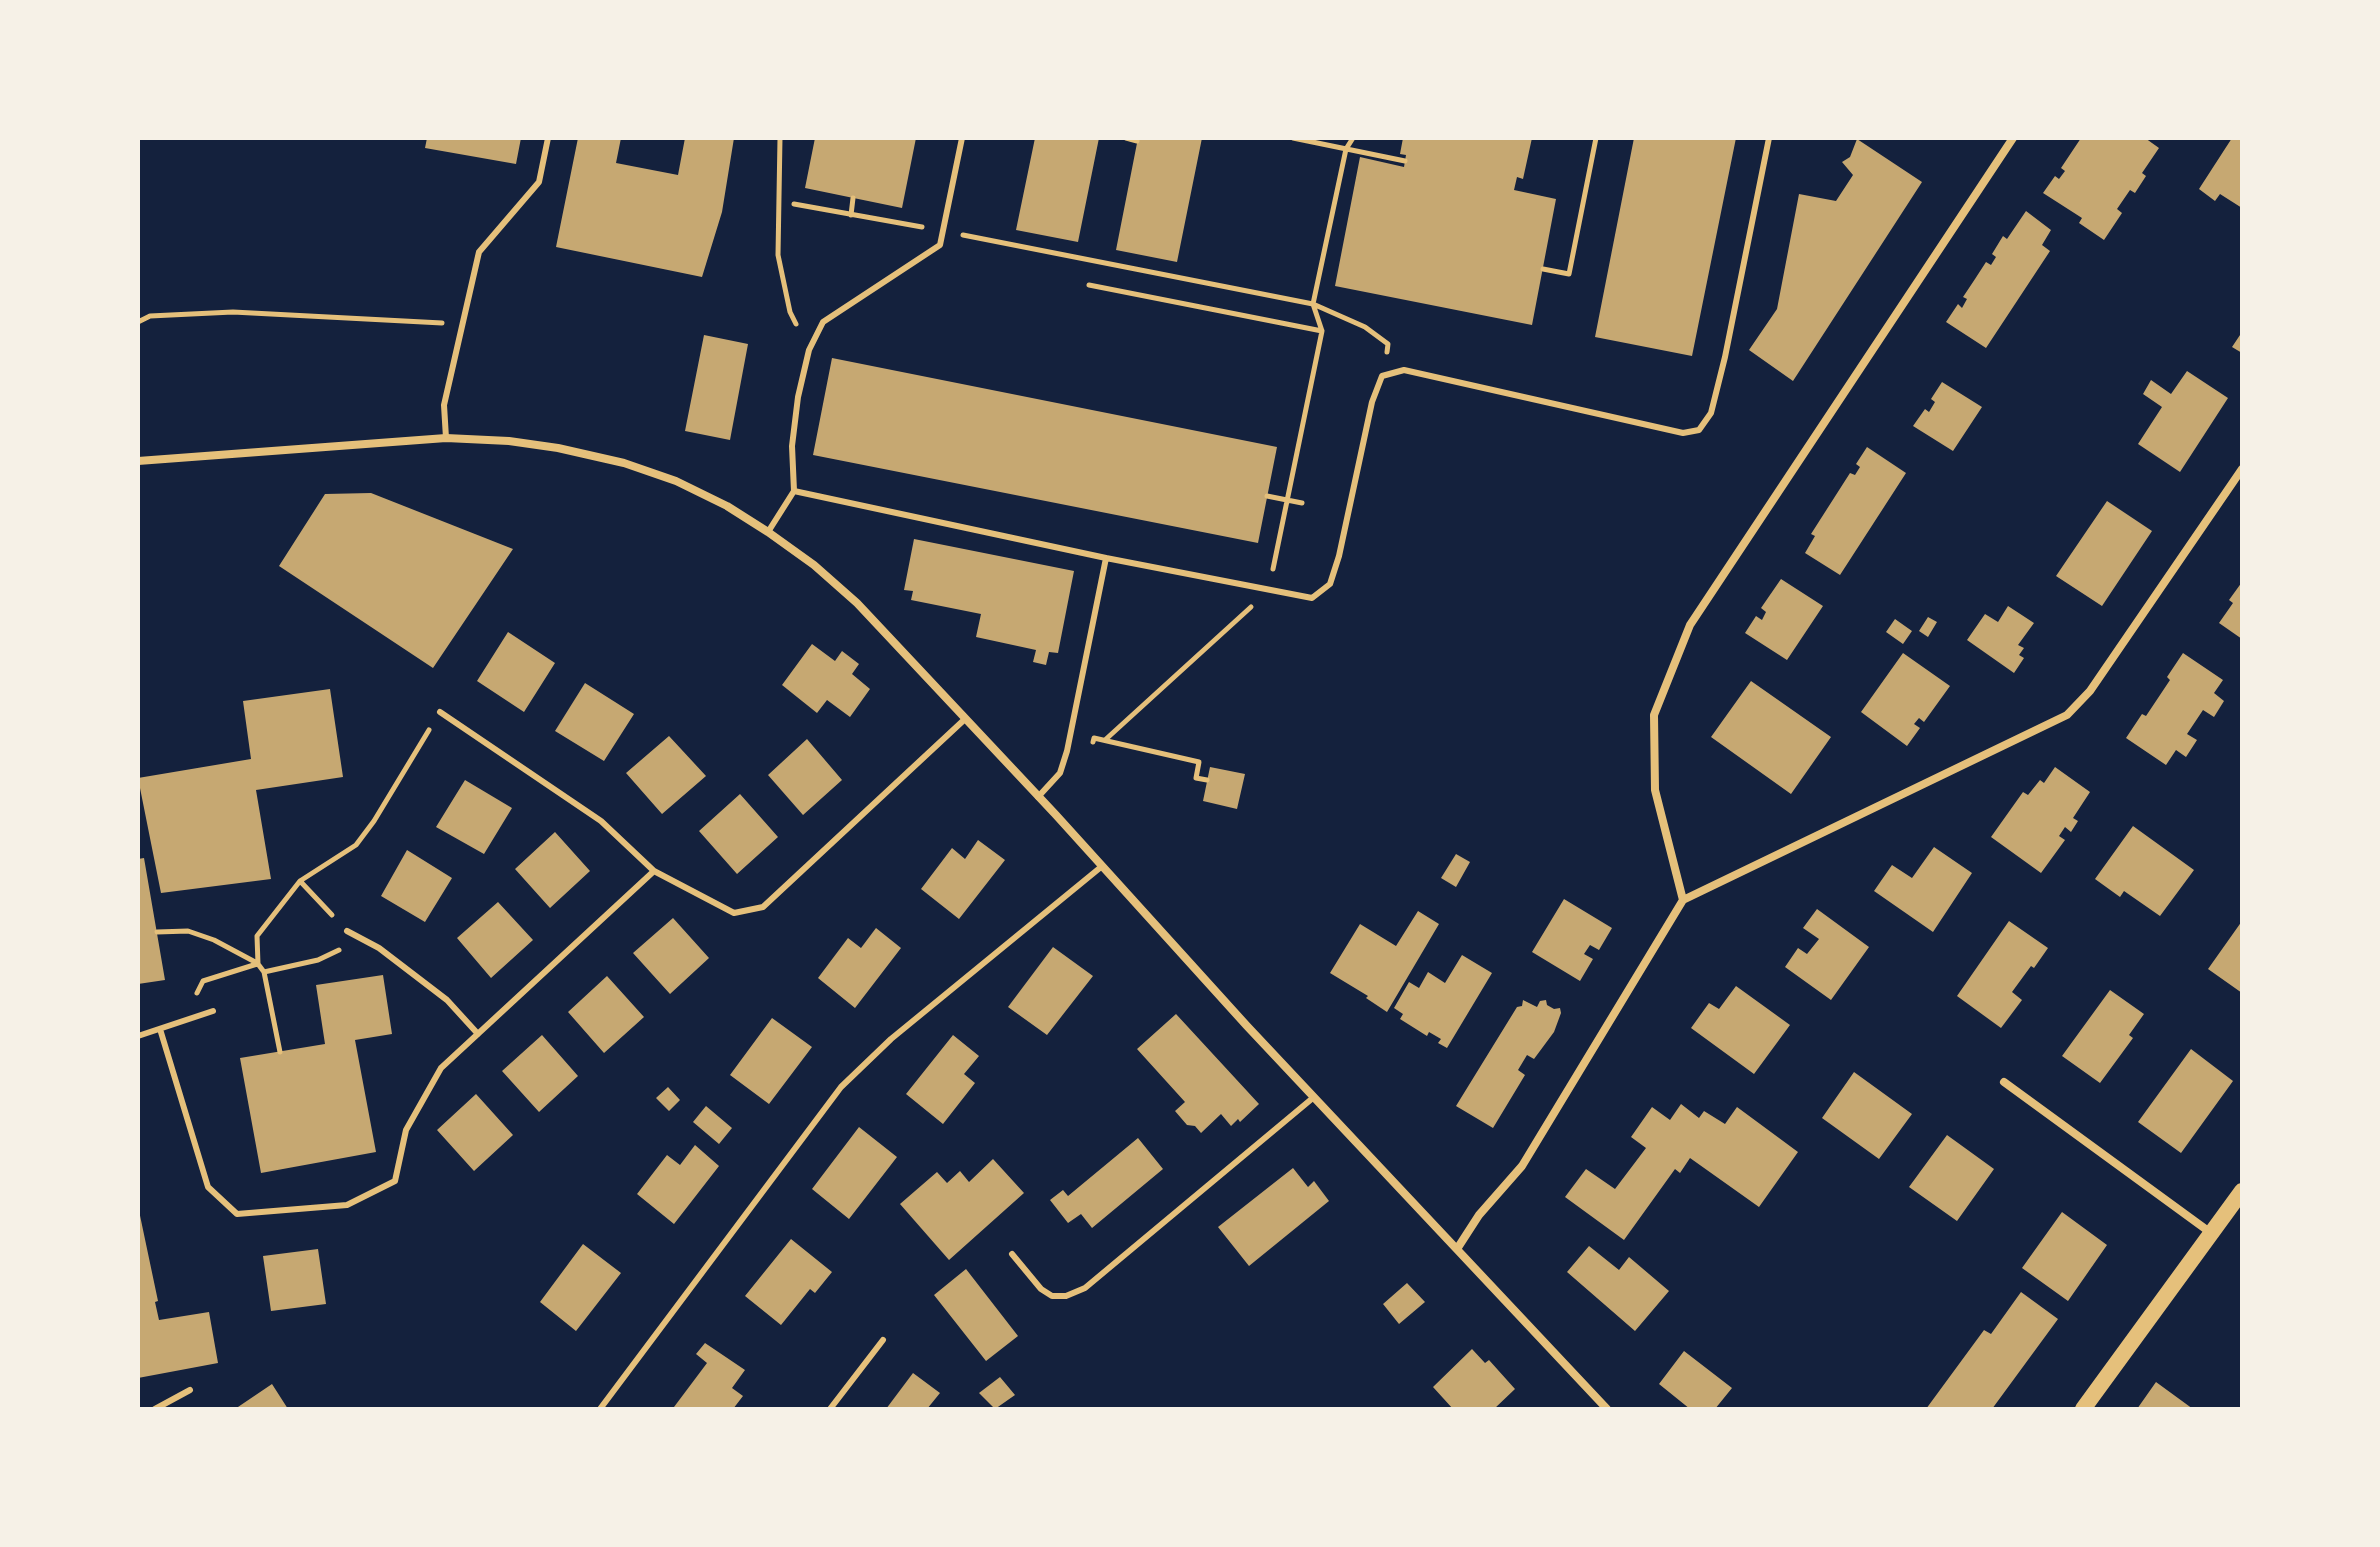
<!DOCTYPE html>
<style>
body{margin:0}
#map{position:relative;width:2380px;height:1547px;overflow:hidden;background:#14213d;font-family:Quicksand,sans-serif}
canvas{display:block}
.frame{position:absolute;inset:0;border:140px solid #f6f1e7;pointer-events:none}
</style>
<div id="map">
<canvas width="2380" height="1547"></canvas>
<div class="frame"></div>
</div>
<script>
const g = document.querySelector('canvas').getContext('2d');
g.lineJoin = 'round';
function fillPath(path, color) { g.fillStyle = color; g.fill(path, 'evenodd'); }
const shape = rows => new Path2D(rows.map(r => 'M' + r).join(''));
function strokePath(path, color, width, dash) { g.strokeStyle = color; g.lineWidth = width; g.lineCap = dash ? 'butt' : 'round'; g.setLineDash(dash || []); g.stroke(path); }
fillPath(shape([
 [427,138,521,138,516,164,425,148],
 [578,138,621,138,616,163,678,175,685,138,734,138,722,212,702,277,556,247],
 [815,138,916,138,902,208,805,188],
 [1035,138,1099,138,1078,242,1016,230],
 [1138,138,1202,138,1177,262,1116,250],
 [1403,138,1532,138,1523,179,1517,177,1514,190,1556,199,1532,325,1335,286,1360,157,1404,167,1406,155,1400,154],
 [1634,138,1736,138,1692,356,1595,337],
 [2081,138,2145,138,2159,148,2142,173,2146,176,2135,193,2130,190,2117,209,2122,213,2104,240,2079,223,2082,218,2043,193,2055,176,2059,179,2065,171,2061,168],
 [2232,138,2242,138,2242,208,2220,194,2215,201,2199,189],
 [1857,139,1922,182,1793,381,1749,350,1777,309,1799,194,1836,201,1853,175,1842,162,1850,157],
 [2026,211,2051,230,2042,245,2050,251,1986,348,1946,322,1958,304,1962,308,1967,299,1963,297,1975,279,1986,262,1991,265,1996,257,1992,254,2003,236,2007,239],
 [2242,332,2242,353,2232,347],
 [704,335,748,344,730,440,685,431],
 [832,358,1277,447,1258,543,813,455],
 [2187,371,2228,398,2180,472,2138,444,2162,407,2143,394,2151,380,2171,394],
 [1942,382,1982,407,1953,451,1913,426,1925,409,1929,412,1935,402,1931,399],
 [1867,447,1906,473,1840,575,1805,553,1815,536,1811,534,1850,473,1855,475,1860,467,1856,464],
 [371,493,513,549,433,668,279,566,325,494],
 [2107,501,2152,531,2102,606,2056,576],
 [914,539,1074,571,1058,653,1049,652,1046,665,1033,662,1036,650,976,637,981,614,911,600,913,591,904,590],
 [1781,579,1823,606,1787,660,1745,633,1756,616,1762,620,1766,612,1761,608],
 [2242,582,2242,639,2219,623,2233,603,2229,600],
 [2008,606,2034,623,2018,645,2024,648,2019,655,2024,658,2014,673,1967,640,1985,614,1998,622],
 [1928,617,1937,622,1928,637,1919,631],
 [1895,619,1912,631,1903,644,1886,632],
 [508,632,555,663,524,712,477,681],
 [812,644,835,661,842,651,859,664,852,674,870,689,850,717,827,700,817,713,782,685],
 [1903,653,1950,686,1924,722,1919,718,1914,724,1920,728,1907,746,1861,712],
 [2183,653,2223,680,2214,693,2224,701,2214,717,2203,710,2187,734,2197,740,2186,757,2176,750,2166,765,2126,738,2142,714,2146,716,2170,680,2167,677],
 [1751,681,1831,737,1791,794,1711,737],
 [585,683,634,714,604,761,555,731],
 [330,689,343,777,256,790,271,879,161,893,138,778,251,759,243,701],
 [669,736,706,776,662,814,626,773],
 [807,739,842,780,803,815,768,775],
 [1210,767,1245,774,1237,809,1203,801],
 [2055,767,2090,792,2073,818,2078,821,2071,832,2065,827,2059,836,2065,840,2041,873,1991,837,2023,792,2028,795,2040,780,2044,783],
 [465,780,512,808,484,854,436,827],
 [740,794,778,837,737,874,699,831],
 [2133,826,2194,870,2160,916,2124,891,2120,897,2095,879],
 [555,832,590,871,550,908,515,869],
 [978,840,1005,860,959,919,921,889,952,848,965,859],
 [1934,847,1972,873,1933,932,1874,891,1892,865,1912,878],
 [407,850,452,878,425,922,381,896],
 [1456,854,1470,862,1456,887,1441,878],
 [144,858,165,980,138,984,138,859],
 [1564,899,1612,928,1599,950,1590,945,1584,954,1593,959,1580,981,1532,952],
 [498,902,533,940,491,978,457,938],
 [1817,909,1869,947,1831,1000,1785,967,1798,948,1807,954,1819,939,1803,928],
 [1418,911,1439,924,1387,1012,1366,998,1368,996,1330,973,1360,924,1396,946],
 [673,918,709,958,670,994,633,953],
 [2009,921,2048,948,2034,968,2031,966,2012,992,2022,1000,2001,1028,1957,996],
 [2242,921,2242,993,2208,969],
 [876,928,901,948,855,1008,818,978,848,938,861,948],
 [1053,947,1093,976,1047,1035,1008,1007],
 [1462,955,1492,973,1447,1048,1438,1043,1441,1039,1429,1032,1427,1036,1400,1019,1403,1014,1394,1008,1409,982,1419,988,1428,972,1445,983],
 [383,975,392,1034,355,1040,376,1152,261,1173,240,1058,325,1044,316,985],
 [607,976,644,1017,604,1053,568,1012],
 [1736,986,1790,1025,1754,1074,1691,1028,1709,1003,1719,1009],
 [2110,990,2144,1014,2129,1035,2133,1038,2100,1083,2062,1056],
 [1523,1000,1537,1007,1540,1001,1546,1000,1547,1005,1554,1009,1560,1008,1561,1013,1554,1032,1534,1059,1527,1055,1518,1070,1525,1075,1493,1128,1456,1106,1517,1007,1522,1006],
 [1176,1014,1259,1104,1240,1122,1238,1119,1231,1126,1221,1114,1201,1133,1195,1126,1187,1125,1175,1111,1185,1102,1137,1049],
 [772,1018,812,1047,769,1104,730,1075],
 [542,1035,578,1076,539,1112,502,1071],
 [953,1035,979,1056,964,1074,975,1083,943,1124,906,1094],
 [2191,1049,2233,1081,2181,1153,2138,1122],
 [1854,1072,1912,1114,1879,1159,1822,1118],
 [668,1087,680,1100,669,1111,656,1098],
 [476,1094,513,1135,474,1171,437,1130],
 [1681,1104,1699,1118,1704,1111,1725,1124,1737,1107,1798,1152,1759,1207,1690,1158,1680,1173,1675,1169,1624,1240,1565,1197,1586,1169,1615,1189,1646,1148,1631,1137,1652,1107,1670,1120],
 [706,1106,732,1128,719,1144,693,1122],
 [859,1127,897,1157,849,1219,812,1189],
 [1947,1135,1994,1169,1957,1221,1909,1187],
 [1138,1138,1163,1169,1092,1228,1081,1214,1068,1223,1050,1200,1063,1190,1068,1196],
 [695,1145,719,1166,674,1224,637,1194,667,1155,680,1165],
 [993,1159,1024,1193,949,1260,900,1204,937,1172,947,1183,960,1171,969,1182],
 [1293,1168,1308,1187,1314,1181,1329,1201,1249,1266,1218,1227],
 [138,1206,158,1301,155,1302,159,1320,209,1312,218,1363,138,1378],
 [2062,1212,2107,1245,2068,1301,2022,1268],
 [791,1239,832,1272,815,1293,810,1289,781,1325,745,1296],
 [583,1244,621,1273,576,1331,540,1302],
 [1589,1246,1619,1270,1629,1257,1669,1291,1635,1331,1567,1272],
 [318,1249,326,1304,271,1311,263,1256],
 [966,1269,1018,1336,986,1361,934,1295],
 [1407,1283,1425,1302,1399,1324,1383,1304],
 [2021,1292,2058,1319,1992,1409,1926,1409,1984,1330,1991,1334],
 [705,1343,745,1370,732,1388,743,1396,733,1409,677,1409,674,1407,707,1363,696,1354],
 [1472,1349,1485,1363,1489,1360,1515,1389,1494,1409,1453,1409,1433,1387],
 [1684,1351,1732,1388,1715,1409,1690,1409,1659,1384],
 [913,1373,940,1393,927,1409,886,1409],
 [1000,1377,1015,1395,995,1409,979,1393],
 [2156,1382,2193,1409,2137,1409],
 [272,1384,288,1409,235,1409]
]), '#c6a872');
strokePath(shape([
 [780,138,778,255,790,312,796,324],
 [1126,138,1137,141],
 [1293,138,1405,161],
 [794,204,922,227],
 [851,215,853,198],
 [963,235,1313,304,1365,327,1388,344,1387,352],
 [1543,269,1569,274,1596,138],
 [1089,285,1322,331],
 [138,322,150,316,233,312,442,323],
 [1267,496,1302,503],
 [1273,569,1322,331,1313,304,1346,149,1353,138],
 [1105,740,1251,607],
 [1093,742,1094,738,1199,762,1196,778,1207,780],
 [300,881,332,915],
 [157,932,188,931,214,940,257,963],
 [264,972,318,960,339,950],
 [197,993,203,981,257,964],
 [280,1052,264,972,258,964,257,936,300,881,356,845,374,821,429,730]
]), '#e5c07b', 5);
strokePath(shape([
 [446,438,444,405,479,252,539,182,548,138],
 [794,491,792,446,798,397,809,350,823,322,940,245,962,138],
 [768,532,794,491,1106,558],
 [440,712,601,821,654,871,734,913,763,907,965,719],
 [1038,797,1060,773,1067,751,1106,558,1312,598,1330,584,1339,556,1372,402,1382,376,1404,370,1683,433,1699,430,1711,413,1725,357,1769,138],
 [347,931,379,948,447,1000,478,1034],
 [160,1029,208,1187,237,1214,347,1205,395,1181,406,1130,441,1068,654,871],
 [138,1036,213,1011],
 [1012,1254,1041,1289,1052,1296,1066,1296,1085,1288,1314,1097],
 [155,1409,190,1390],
 [600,1409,841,1087,891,1039,1101,867],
 [830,1409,883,1340]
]), '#e5c07b', 6);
strokePath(shape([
 [138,461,446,438,509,441,558,448,624,463,676,481,727,506,768,532,814,565,857,603,1056,815,1247,1026,1607,1409],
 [1683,900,1655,790,1654,715,1690,625,2013,138],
 [2004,1082,2211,1233],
 [1457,1249,1479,1215,1522,1166,1683,900,2067,715,2090,691,2242,469]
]), '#e5c07b', 8);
strokePath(shape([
 [2083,1409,2242,1191]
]), '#e5c07b', 16);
</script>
